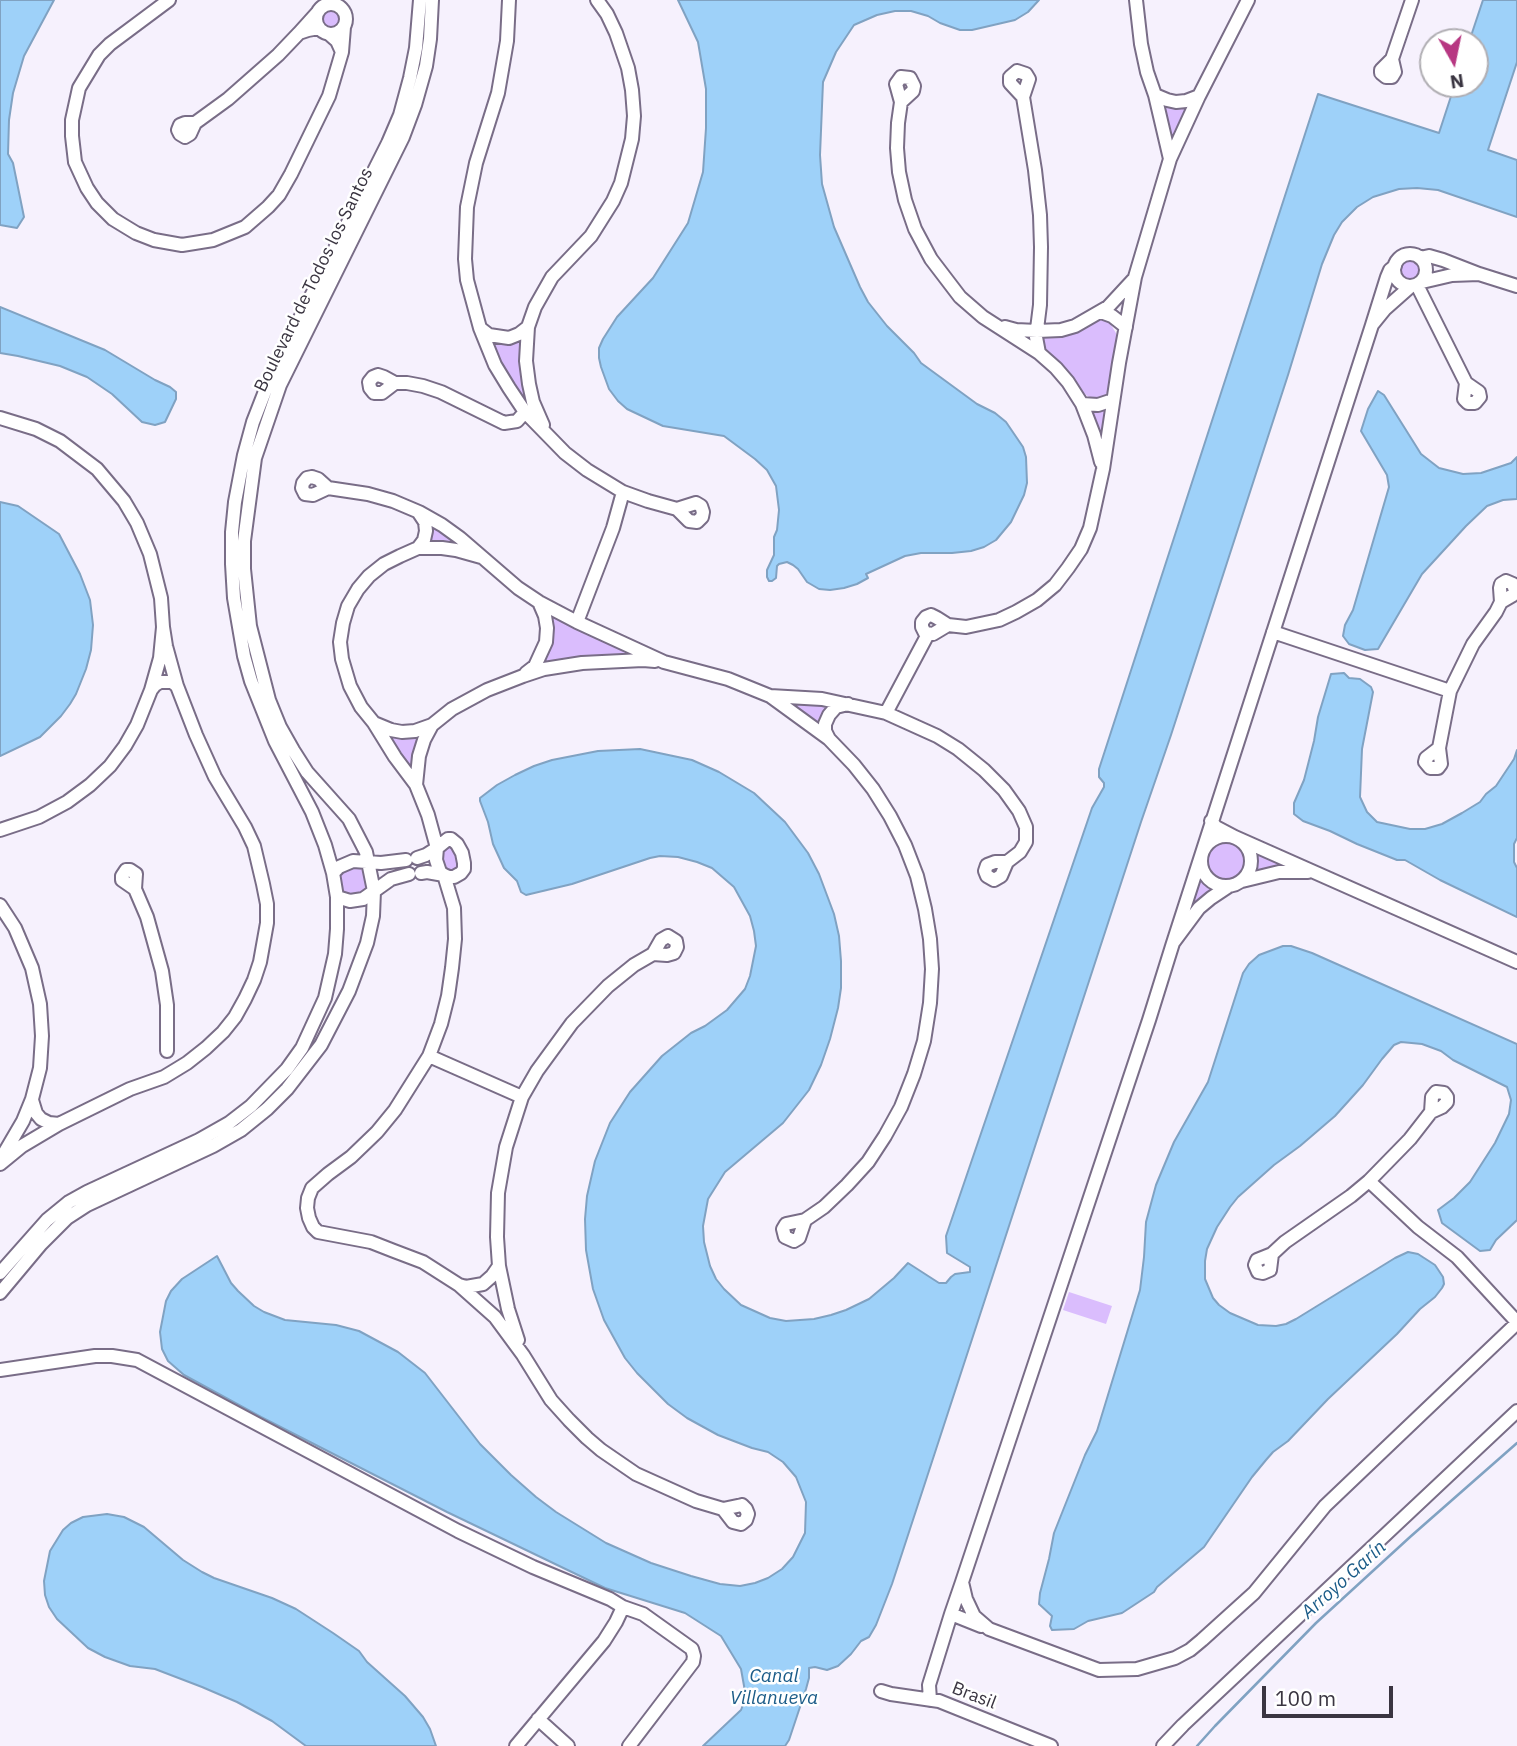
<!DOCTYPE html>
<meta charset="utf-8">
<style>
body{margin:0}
#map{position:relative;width:1517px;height:1746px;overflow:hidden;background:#f6f1fd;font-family:"IBM Plex Sans",sans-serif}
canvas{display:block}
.north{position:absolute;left:1419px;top:28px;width:70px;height:70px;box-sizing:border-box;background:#fff;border:2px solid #b0aeb3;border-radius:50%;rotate:171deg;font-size:19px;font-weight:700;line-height:28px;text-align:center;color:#3a3541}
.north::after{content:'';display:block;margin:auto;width:24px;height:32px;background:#b73782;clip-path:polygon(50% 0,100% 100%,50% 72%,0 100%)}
.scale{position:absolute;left:1262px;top:1686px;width:131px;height:32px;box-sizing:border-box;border:4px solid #3a3541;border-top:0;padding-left:9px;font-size:21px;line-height:24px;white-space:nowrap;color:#3a3541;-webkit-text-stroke:5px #fff;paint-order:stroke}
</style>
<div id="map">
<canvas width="1517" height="1746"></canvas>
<div class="north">N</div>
<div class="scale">100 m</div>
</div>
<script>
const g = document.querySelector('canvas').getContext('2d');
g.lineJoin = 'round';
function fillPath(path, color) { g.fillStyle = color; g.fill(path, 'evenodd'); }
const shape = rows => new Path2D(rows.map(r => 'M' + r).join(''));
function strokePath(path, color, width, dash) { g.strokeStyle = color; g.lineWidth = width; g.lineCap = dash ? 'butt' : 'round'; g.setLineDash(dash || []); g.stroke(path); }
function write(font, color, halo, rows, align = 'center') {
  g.font = font + ' "IBM Plex Sans",sans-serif'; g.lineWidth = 5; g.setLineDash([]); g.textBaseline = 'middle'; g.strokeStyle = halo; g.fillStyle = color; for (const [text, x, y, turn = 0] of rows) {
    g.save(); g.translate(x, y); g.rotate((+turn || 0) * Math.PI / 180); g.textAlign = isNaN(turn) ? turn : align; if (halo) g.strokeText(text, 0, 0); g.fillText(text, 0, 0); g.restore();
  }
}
fillPath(shape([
 '320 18a10 10 0 1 1 20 0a10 10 0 1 1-20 0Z',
 [1163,103,1186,103,1189,108,1174,141,1169,140],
 '1398 270a12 12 0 1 1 24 0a12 12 0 1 1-24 0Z',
 [1100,319,1110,323,1117,335,1110,389,1106,394,1100,398,1092,399,1086,395,1044,350,1041,343,1042,337,1046,335],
 [493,338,521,338,520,365,526,401,524,403,489,345],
 [1106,410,1105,440,1099,441,1090,415,1092,412],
 [432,524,456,542,453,545,429,543,429,533],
 [550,612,629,651,629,654,625,656,592,656,547,663,545,662,544,659],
 [789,700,829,706,823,714,822,723,818,725,789,704],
 [419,733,411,765,406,766,384,735],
 '1204 860a21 21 0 1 1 42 0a21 21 0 1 1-42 0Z',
 [453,843,460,867,452,873,446,870,441,864,440,849],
 [1252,849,1297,867,1253,873,1252,871,1255,860],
 [354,865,360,868,365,874,366,885,364,892,358,896,344,895,341,890,339,877,342,870],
 [1197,873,1206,883,1217,889,1184,919],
 [1069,1292,1112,1306,1106,1324,1063,1310]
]), '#dabdfd');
const water = shape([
 [0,0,54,0,24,56,13,93,9,120,8,154,13,163,24,217,17,228,0,225,0,0],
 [678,0,1039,0,1028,12,1015,20,972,30,960,30,940,23,928,16,911,11,895,11,877,15,854,25,836,52,823,82,820,155,822,184,834,227,860,287,868,302,887,326,914,353,921,363,977,404,995,413,1006,422,1023,447,1026,457,1027,483,1024,495,1011,522,996,540,984,547,971,551,952,553,921,553,905,556,866,574,868,578,857,584,844,588,830,590,819,589,807,582,798,569,793,565,787,562,779,564,777,566,776,578,772,581,769,581,767,577,767,570,774,555,774,537,777,530,779,510,776,486,767,470,755,459,724,436,663,426,627,409,618,401,609,389,601,367,599,358,599,348,603,339,617,317,653,278,688,223,703,172,706,128,706,89,698,42,678,0],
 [1483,0,1517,0,1517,62,1488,150,1517,160,1517,217,1438,190,1417,188,1399,189,1373,197,1357,207,1342,222,1334,235,1322,264,1288,375,1171,735,1141,822,892,1584,876,1625,869,1637,861,1641,851,1654,838,1666,827,1670,815,1667,809,1668,809,1678,806,1689,789,1740,785,1746,703,1746,741,1710,746,1697,741,1669,721,1636,685,1613,605,1588,447,1512,261,1417,184,1375,168,1361,162,1349,160,1332,166,1301,171,1291,182,1279,217,1256,231,1283,238,1291,254,1306,264,1312,285,1320,336,1325,359,1331,398,1352,425,1373,480,1444,511,1475,536,1497,556,1512,606,1543,651,1563,691,1576,720,1584,740,1586,755,1583,768,1578,782,1569,793,1557,805,1533,806,1502,796,1477,783,1462,768,1452,752,1448,718,1435,687,1418,668,1404,637,1373,625,1358,604,1320,593,1289,586,1250,585,1219,587,1196,595,1161,610,1123,630,1092,662,1056,691,1033,705,1026,727,1010,745,989,750,976,756,946,754,931,750,916,734,887,712,868,697,862,678,857,660,856,650,858,572,884,526,895,521,892,517,881,504,868,493,844,488,822,480,801,480,798,497,785,515,775,534,766,552,760,598,751,640,749,692,760,719,772,754,793,785,822,808,853,819,874,834,914,839,936,841,961,841,988,838,1008,830,1039,821,1065,809,1090,783,1123,725,1172,708,1199,703,1226,704,1242,710,1266,716,1279,724,1289,741,1305,770,1318,786,1321,814,1319,831,1315,846,1310,869,1299,894,1278,908,1263,939,1283,946,1283,951,1277,955,1274,970,1272,970,1267,947,1253,946,1236,1092,808,1104,787,1104,783,1099,777,1099,769,1318,94,1439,133,1455,84,1475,84,1475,42,1469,42,1483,0],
 [0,307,105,350,155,380,170,387,176,392,176,399,165,422,155,425,142,422,112,394,87,377,60,366,18,356,0,353,0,307],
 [1378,391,1384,395,1421,454,1439,468,1463,474,1481,473,1511,463,1517,457,1517,499,1503,500,1487,506,1466,526,1422,574,1378,649,1365,650,1349,644,1343,636,1345,625,1353,610,1389,487,1387,475,1361,431,1368,409,1378,391],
 [0,502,18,506,59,534,80,574,90,600,93,625,91,650,86,669,76,694,70,704,61,716,40,737,0,756,0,502],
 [1344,673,1349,678,1360,679,1371,687,1373,692,1362,749,1360,797,1367,812,1377,822,1410,829,1425,829,1442,824,1462,813,1480,802,1486,794,1496,786,1514,759,1517,750,1517,838,1514,844,1514,862,1517,868,1517,917,1440,880,1405,860,1397,860,1357,844,1330,831,1303,821,1294,814,1294,803,1304,780,1314,741,1318,717,1331,674,1344,673],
 [1283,946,1291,946,1312,953,1517,1044,1517,1220,1496,1240,1490,1250,1480,1251,1442,1223,1438,1210,1454,1198,1470,1182,1495,1143,1509,1114,1511,1100,1507,1087,1453,1060,1441,1051,1422,1044,1401,1042,1394,1045,1382,1059,1363,1085,1335,1116,1300,1146,1274,1165,1238,1197,1230,1207,1217,1227,1207,1249,1205,1261,1205,1279,1213,1298,1219,1305,1230,1313,1258,1325,1276,1326,1286,1324,1296,1319,1395,1258,1408,1252,1418,1254,1435,1265,1443,1277,1444,1284,1442,1288,1435,1297,1420,1309,1397,1334,1328,1399,1288,1441,1273,1452,1266,1460,1252,1477,1204,1547,1157,1587,1154,1592,1122,1613,1088,1621,1074,1629,1052,1630,1050,1626,1052,1616,1039,1604,1040,1593,1049,1559,1054,1533,1085,1455,1097,1431,1140,1290,1144,1257,1146,1222,1156,1185,1174,1142,1208,1082,1243,973,1249,964,1259,955,1283,946],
 [107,1514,124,1517,144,1527,183,1560,202,1572,214,1578,272,1598,296,1609,333,1633,359,1651,367,1662,405,1696,423,1717,430,1729,436,1746,306,1746,272,1721,237,1702,202,1687,155,1669,130,1666,105,1657,88,1648,57,1619,49,1607,45,1595,44,1581,50,1551,63,1530,71,1523,83,1517,107,1514]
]);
fillPath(water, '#9ed1f9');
strokePath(water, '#80a2c2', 2);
strokePath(shape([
 [1197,1746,1215,1726,1316,1623,1410,1537,1517,1443]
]), '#80a2c2', 2.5);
const minor = shape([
 [169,0,110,44,99,55,79,88,72,120,72,136,75,162,87,188,97,203,113,219,136,233,154,240,182,245,213,240,245,227,268,207,279,195,291,174,329,96,342,52],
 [509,0,507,41,498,93,476,163,467,207,465,259,467,280,480,328,495,365,509,388,525,412,565,453,587,470,623,492,648,501,677,509],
 '316 19a15 15 0 1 1 30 0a15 15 0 1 1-30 0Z',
 [317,13,299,33,308,30,319,28],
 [329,34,337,41,342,52,344,27],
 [1392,59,1381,70,1381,73,1386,77,1392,77,1395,72,1392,59,1412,0],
 [1017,71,1026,74,1029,79,1023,97,1010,83,1010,77,1017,71],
 [901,77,910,78,914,86,913,91,901,102,896,84,901,77],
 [1155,95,1167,100,1176,102,1186,101,1199,96],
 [1023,97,1035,170,1040,215,1041,247,1040,305,1036,337,1039,353],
 [901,102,898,123,897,148,899,172,905,200,915,229,931,259,960,297,983,317,1039,353,1056,368,1068,382,1082,404,1094,435,1101,462],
 [185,123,195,123,190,134,185,137,180,134,178,130,180,125,185,123],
 [195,123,228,99,278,55,299,33],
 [1170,159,1199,96,1248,0],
 '1394 270a16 16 0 1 1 32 0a16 16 0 1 1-32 0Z',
 [1420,258,1429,256,1443,260,1479,274,1452,275,1422,282],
 [1395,266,1390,270,1387,277,1372,325,1385,309,1411,286],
 [1479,274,1517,286],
 [1417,285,1466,383],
 [1101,312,1112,316,1126,327],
 [1005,327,1016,330,1037,331,1061,330,1075,326,1108,307,1133,280],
 [480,328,489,335,509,338,519,334,528,327],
 [378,375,384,377,395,383,382,393,374,393,370,388,369,382,373,377,378,375],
 [395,383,407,383,423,386,441,392,504,423,517,421,525,412],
 [1466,383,1479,392,1480,397,1475,403,1468,403,1464,399,1466,383],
 [1082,404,1098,405,1113,400],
 [0,418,36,429,60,441,97,469,124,501,137,523,150,554,161,598,163,627],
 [543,425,533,402,529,384,526,361,528,327,535,307,552,277,591,236,613,201,621,183,632,139,634,116,632,90,628,68,616,33,607,14,597,0],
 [312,477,318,479,328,488,313,495,305,494,302,488,303,483,307,478,312,477],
 [328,488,368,494,393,501,419,512,442,525,460,538,518,588,539,602,577,622],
 [623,492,613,528,577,622,664,662,728,679,770,696,822,699,886,713,937,736,958,749,984,770,1004,790,1019,811,1026,827,1026,842,1020,852,1007,862],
 [696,503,701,506,703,512,702,517,697,522,689,521,677,509,696,503],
 [418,548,424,540,426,531,425,522,419,513],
 [1506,581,1513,584,1515,591,1513,595,1501,602,1500,588,1501,584,1506,581],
 [931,615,937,618,948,625,933,634,925,633,922,627,922,622,926,617,931,615],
 [948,625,966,627,999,620,1016,612,1037,600,1055,585,1068,568,1081,549,1090,528,1103,469,1119,363,1135,277,1170,159,1155,95,1147,72,1141,44,1136,0],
 [1273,632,1450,691],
 [526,673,535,666,546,642,547,628,545,616,539,602],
 [151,690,160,658,163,627,166,646,177,686],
 [770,696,829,739,854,765,873,789,890,816,905,845,917,876,925,909,930,939,932,969,930,1003,924,1041,914,1074,901,1107,885,1136,868,1162,847,1185,824,1207,805,1220],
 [886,713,928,634],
 [374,723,391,730,402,732,415,731,432,725],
 [829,739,825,731,825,724,829,715,836,707,848,704],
 [1439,748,1450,691,1473,644,1496,612,1501,602],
 [1439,748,1441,764,1438,768,1430,768,1425,762,1426,758,1439,748],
 [416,785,419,756,424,740,432,725,452,709,487,690,523,676,544,669,582,663,643,660,655,661],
 [1211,821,1216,827,1235,837,1517,962],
 [0,830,39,817,67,802,90,785,110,766,125,746,137,725,151,690,155,685,160,682,172,682,177,686,196,735,215,777,245,827,254,846,263,884,267,904,267,923,260,962,254,980,245,999,235,1017,223,1032,206,1048,187,1063,164,1077,130,1089,59,1124,22,1146,0,1164],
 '1201 861a25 25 0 1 1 50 0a25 25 0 1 1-50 0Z',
 [448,839,451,839,457,844,462,853,464,863,464,869,461,873,454,877,449,877,444,875,440,872,436,860,437,848,448,839],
 [417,858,426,855,437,848,428,815,416,785,395,757,374,723,361,707,350,686,342,659,340,642,343,623,348,606,358,589,369,576,384,564,400,556,418,548,442,548,456,550,481,557],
 [995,862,1007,862,1001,876,994,880,987,876,985,871,987,865,995,862],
 [126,870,130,870,136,874,135,889,122,880,122,876,126,870],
 [333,873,339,867,353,861,381,863,406,860],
 [421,873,427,872,444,875,454,908,455,939,452,968,448,996,441,1024,429,1056,395,1110,377,1132,351,1157,328,1174,312,1188,308,1198,307,1208,309,1218,313,1227,318,1232,371,1242,394,1251,423,1262,459,1285,466,1287,483,1284,492,1276,499,1266,497,1237,498,1193,506,1147,522,1097,537,1071,572,1023,608,986,634,965,653,954],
 [1242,881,1279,872,1308,872],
 [1229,886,1211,898,1199,908,1173,943,1372,325],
 [135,889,147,917,162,971,167,1005,167,1051],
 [337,897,350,901,363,899,391,879,409,874],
 [0,905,15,928,32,968,40,1004,42,1036,40,1068,32,1099,23,1121,2,1157],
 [668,936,676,941,677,947,674,953,667,955,653,954,661,940,668,936],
 [1173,943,1149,1020,962,1582,966,1599,974,1616,989,1629,1099,1670,1137,1669,1175,1658,1190,1650,1202,1640,1254,1593,1325,1506,1517,1323],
 [429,1056,522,1097],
 [1436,1092,1444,1093,1447,1097,1447,1102,1442,1107,1431,1112,1432,1097,1436,1092],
 [32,1100,36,1113,41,1119,49,1123,59,1124],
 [1369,1181,1418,1227,1457,1257,1517,1322],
 [805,1220,799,1238,794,1241,785,1237,783,1229,786,1224,805,1220],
 [1272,1254,1285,1242,1351,1196,1369,1181,1410,1139,1431,1112],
 [1272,1254,1270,1270,1263,1273,1258,1272,1255,1265,1257,1260,1272,1254],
 [499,1266,508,1309,518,1340],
 [0,1273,47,1220,69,1202,87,1192,199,1140,229,1123,251,1106,287,1069,302,1048,325,998,335,954,337,929,337,897,333,873,325,845,312,812,275,741,251,681,244,656,234,598,232,564,232,532,235,502,244,455,253,422,271,376,388,143,400,115,410,78,416,48,420,0],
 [459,1285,495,1317,523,1355,551,1400,569,1420,587,1438,601,1450,636,1474,696,1501,723,1509],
 [0,1293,41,1244,67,1218,87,1205,213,1146,241,1130,267,1109,287,1089,321,1045,349,991,367,943,373,916,374,891,366,852,349,819,307,772,293,750,280,727,269,700,250,626,244,569,244,541,255,458,280,385,403,137,415,105,426,66,430,39,432,0],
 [0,1370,95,1356,112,1356,137,1360,458,1531,533,1567,610,1599,623,1607,616,1622,604,1641,516,1746],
 [742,1505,746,1509,748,1514,746,1520,741,1524,733,1522,723,1509,742,1505],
 [962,1582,951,1614,981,1626],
 [623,1607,643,1614,692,1649,694,1656,693,1662,629,1746],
 [881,1691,891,1694,939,1701,1051,1746],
 [930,1700,929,1685,951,1614],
 [538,1719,568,1746],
 [1163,1746,1183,1725,1517,1411]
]);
strokePath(minor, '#796d87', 16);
strokePath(minor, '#fff', 12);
write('18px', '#3a3541', '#fff', [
 ["Boulevard de Todos los Santos",314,280,-64],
 ["Brasil",974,1696,21]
]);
write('italic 19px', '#1b5c88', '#fff', [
 ["Arroyo Garín",1344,1580,-42],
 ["Canal",774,1677],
 ["Villanueva",774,1699]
]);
</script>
